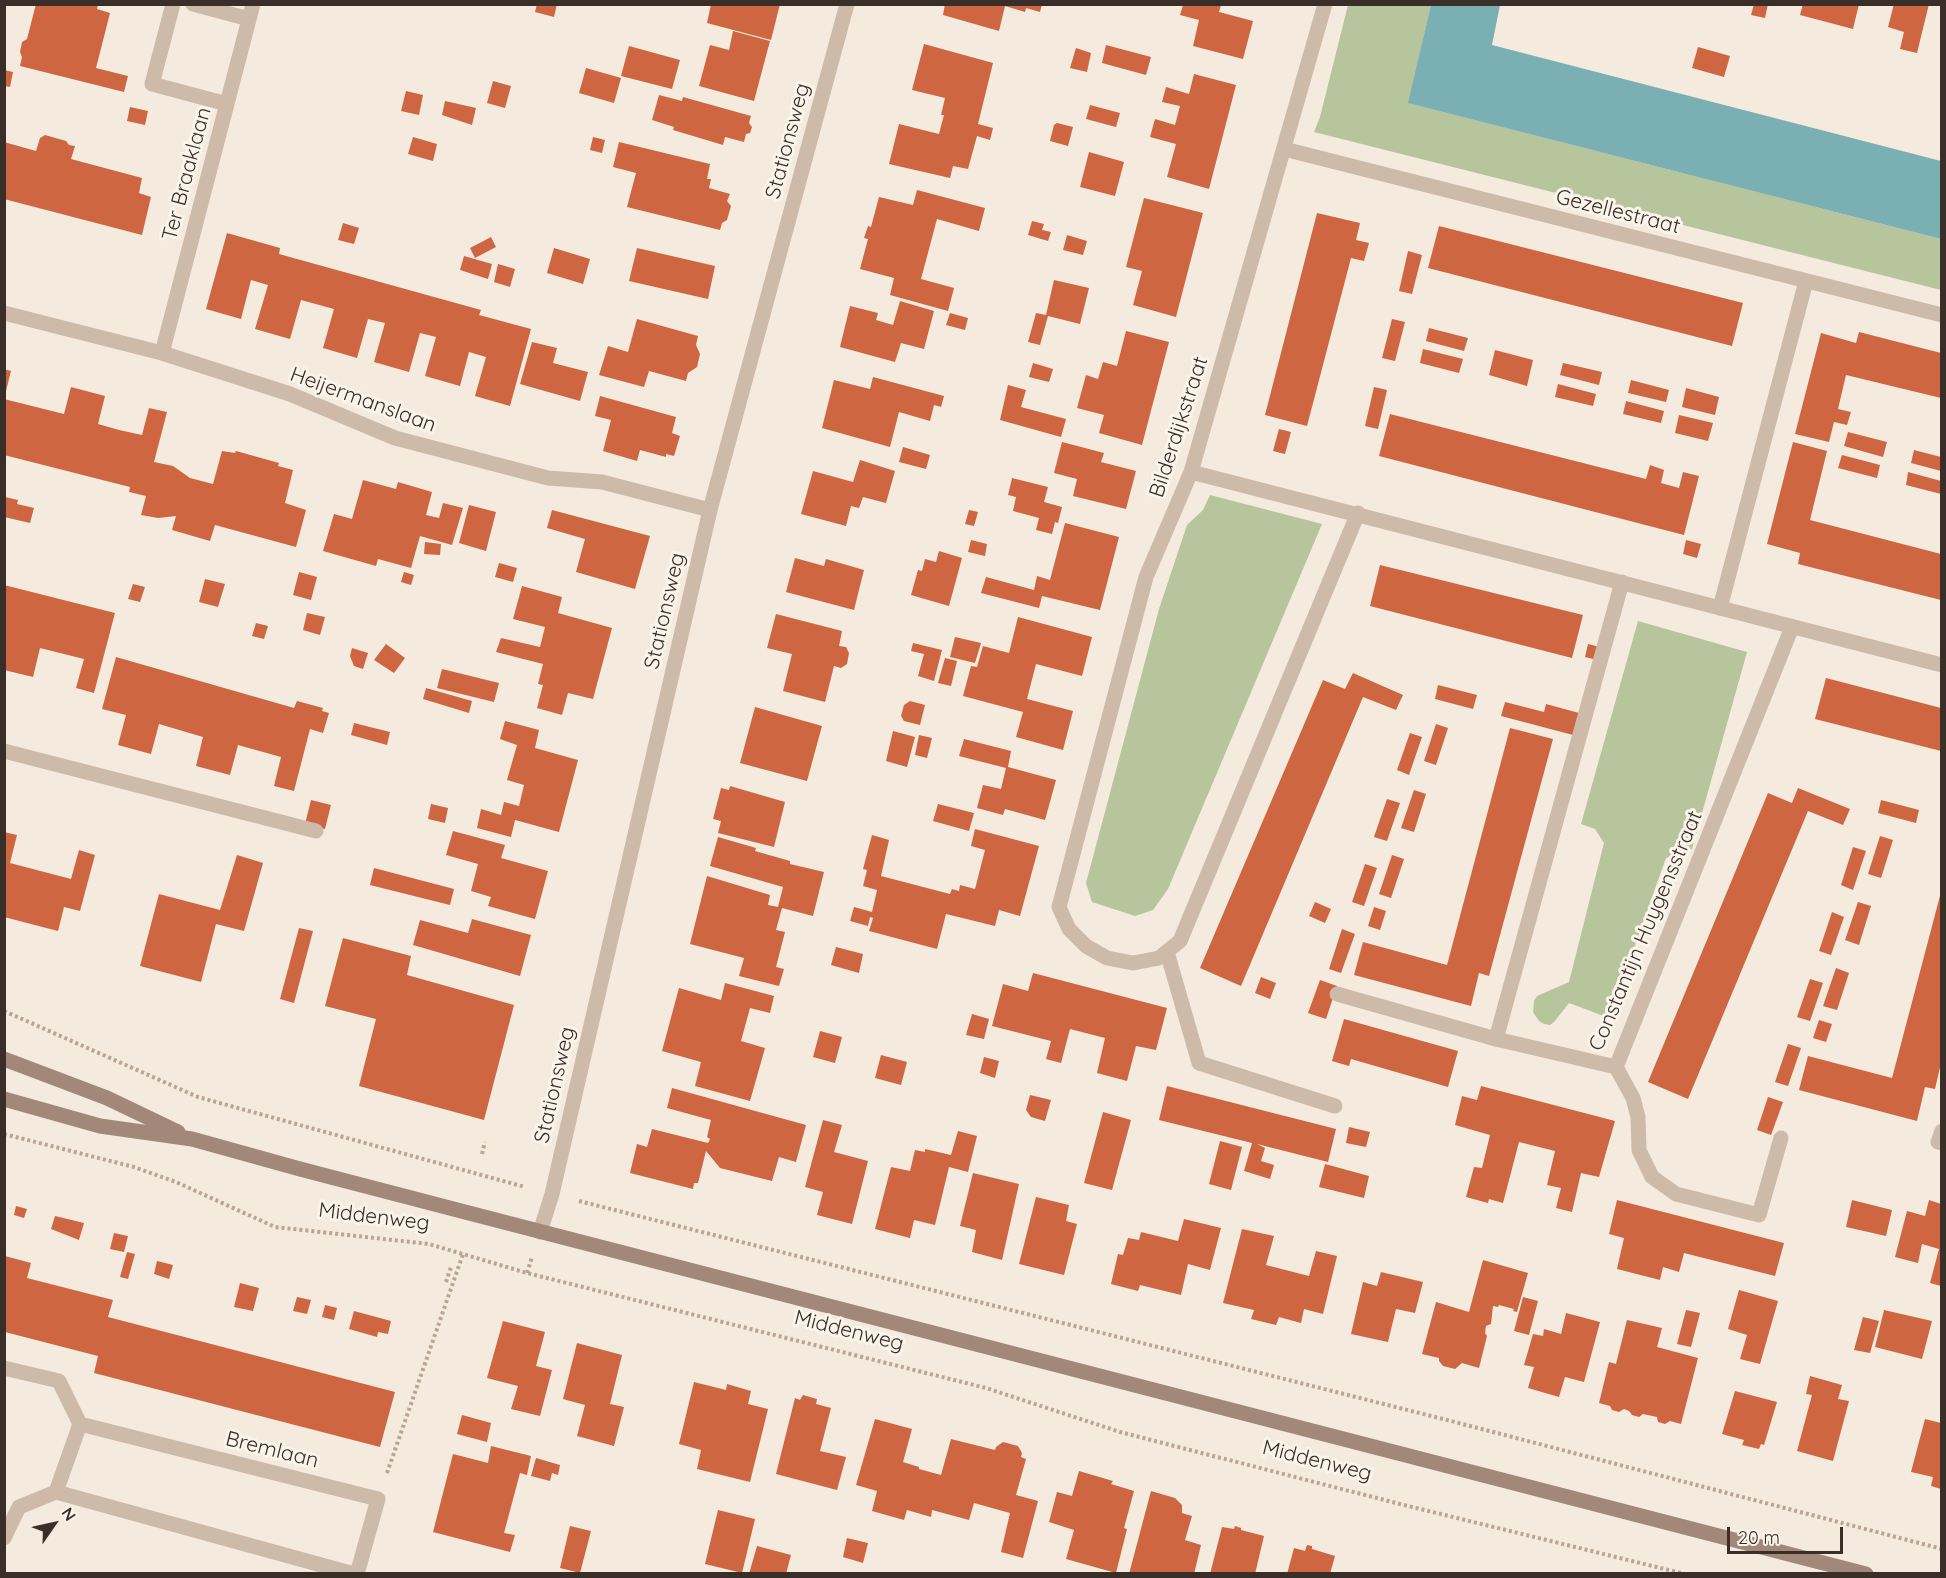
<!DOCTYPE html>
<style>
body{margin:0}
#map{position:relative;width:1946px;height:1578px;overflow:hidden;background:#f4eade;font-family:Quicksand,sans-serif}
canvas{display:block}
.frame{position:absolute;inset:0;border:6px solid #3a2e29;pointer-events:none}
.north{position:absolute;left:24px;top:1494px;width:60px;height:60px;-webkit-text-stroke:4px #fbf4eb;paint-order:stroke;rotate:56deg;font-size:16px;font-weight:700;line-height:24px;text-align:center;color:#3a2e29}
.north::after{content:'';display:block;margin:auto;width:21px;height:27px;background:#3a2e29;clip-path:polygon(50% 0,100% 100%,50% 72%,0 100%)}
.scale{position:absolute;left:1727px;top:1527px;width:116px;height:27px;box-sizing:border-box;border:3px solid #3a2e29;border-top:0;padding-left:8px;font-size:18px;line-height:21px;white-space:nowrap;color:#3a2e29;-webkit-text-stroke:4px #fbf4eb;paint-order:stroke}
</style>
<div id="map">
<canvas width="1946" height="1578"></canvas>
<div class="frame"></div>
<div class="north">N</div>
<div class="scale">20 m</div>
</div>
<script>
const g = document.querySelector('canvas').getContext('2d');
g.lineJoin = 'round';
function fillPath(path, color) { g.fillStyle = color; g.fill(path, 'evenodd'); }
const shape = rows => new Path2D(rows.map(r => 'M' + r).join(''));
function strokePath(path, color, width, dash) { g.strokeStyle = color; g.lineWidth = width; g.lineCap = dash ? 'butt' : 'round'; g.setLineDash(dash || []); g.stroke(path); }
function write(font, color, halo, rows, align = 'center') {
  g.font = font + ' Quicksand,sans-serif'; g.lineWidth = 6; g.setLineDash([]); g.textBaseline = 'middle'; g.strokeStyle = halo; g.fillStyle = color; for (const [text, x, y, turn = 0] of rows) {
    g.save(); g.translate(x, y); g.rotate((+turn || 0) * Math.PI / 180); g.textAlign = isNaN(turn) ? turn : align; if (halo) g.strokeText(text, 0, 0); g.fillText(text, 0, 0); g.restore();
  }
}
fillPath(shape([
 [1348,5,1431,5,1409,103,1941,239,1941,290,1314,132,1320,117],
 [1210,495,1322,524,1168,889,1153,910,1135,916,1092,902,1086,883,1159,609,1187,525,1203,510],
 [1638,621,1747,652,1692,849,1666,858,1609,1018,1569,1003,1554,1022,1550,1025,1544,1024,1539,1021,1533,1012,1534,1001,1537,996,1569,982,1604,843,1595,829,1581,824]
]), '#b7c59c');
fillPath(shape([
 [1431,5,1500,5,1492,45,1941,161,1941,239,1408,103]
]), '#7ab0b4');
fillPath(shape([
 [36,4,98,4,97,9,110,13,96,68,128,76,124,92,20,66,22,57,20,52,22,42,27,39],
 [537,4,557,4,554,17,535,12],
 [711,4,780,4,771,40,707,23],
 [945,4,1042,4,1040,12,1026,8,1025,12,1005,6,999,31,943,15],
 [1754,4,1768,4,1765,18,1751,15],
 [1803,4,1859,4,1853,29,1800,15],
 [1894,4,1929,4,1917,53,1900,49,1904,32,1888,27],
 [1183,5,1221,5,1219,12,1253,21,1243,59,1193,46,1199,20,1180,15],
 [733,31,770,41,754,101,699,86,710,45,729,50],
 [924,44,993,63,978,124,993,128,990,140,977,136,968,169,953,166,950,178,889,164,899,124,939,134,944,115,941,115,945,98,912,90],
 [1106,45,1151,57,1146,75,1102,63],
 [629,46,680,60,672,89,621,76],
 [1698,47,1730,56,1724,77,1692,68],
 [1076,48,1091,53,1087,72,1070,68],
 [586,68,621,78,614,103,579,93],
 [4,70,13,72,10,87,4,86],
 [1194,74,1236,85,1209,189,1167,177,1176,144,1150,137,1155,119,1175,125,1180,106,1162,102,1166,87,1189,94],
 [493,81,511,86,505,108,487,103],
 [406,91,423,95,419,115,401,111],
 [659,95,682,101,683,97,751,116,749,123,752,127,750,133,746,134,744,142,725,137,723,145,673,130,674,127,652,120],
 [445,101,476,108,472,125,442,115],
 [1090,105,1120,113,1116,127,1086,119],
 [130,107,148,111,145,125,127,121],
 [1057,123,1073,127,1068,146,1050,141,1054,125],
 [45,135,66,141,69,145,75,146,71,159,142,178,139,193,151,197,142,235,4,199,4,142,36,151,40,138],
 [413,137,437,144,433,161,408,154],
 [593,137,605,140,602,153,590,150],
 [619,142,710,164,707,179,711,179,709,188,730,194,727,201,731,206,727,220,722,223,720,230,627,207,636,173,613,167],
 [1089,152,1124,162,1115,196,1080,187],
 [917,190,985,208,979,231,937,219,921,279,954,288,948,311,890,295,894,278,860,269,868,239,864,238,868,226,871,227,879,197,913,205],
 [1144,198,1203,213,1176,317,1133,305,1142,271,1126,267],
 [1317,213,1360,223,1356,240,1369,243,1364,261,1351,258,1307,426,1265,415],
 [1032,221,1044,224,1042,230,1051,232,1048,241,1028,235],
 [343,223,359,228,354,244,338,240],
 [1439,226,1743,303,1732,346,1428,268],
 [227,233,280,248,279,254,481,310,479,315,531,329,510,406,475,396,486,357,469,352,460,386,425,376,436,337,420,333,409,372,374,362,385,323,368,319,357,358,323,348,334,309,301,300,290,339,255,329,268,285,251,280,241,319,206,309],
 [1067,235,1087,241,1083,255,1063,250],
 [491,237,496,247,475,258,470,248],
 [554,248,590,259,583,284,547,273],
 [637,248,715,266,708,299,629,281],
 [1408,251,1422,255,1412,294,1399,291],
 [464,256,492,264,488,279,460,270],
 [498,264,515,269,510,287,494,282],
 [1054,280,1089,288,1080,324,1048,316,1040,345,1028,342,1036,313,1046,315],
 [900,301,934,311,924,349,901,343,895,362,840,347,850,306,878,313,876,320,893,325],
 [950,313,968,318,965,330,946,325],
 [637,319,698,336,696,345,700,354,697,367,688,373,686,381,649,371,644,387,599,375,608,346,628,352],
 [1392,319,1405,322,1395,361,1382,358],
 [1429,328,1468,338,1464,351,1426,341],
 [1126,331,1169,342,1142,445,1099,433,1104,415,1077,408,1086,375,1098,379,1103,362,1117,366],
 [1859,332,1941,353,1941,398,1846,375,1838,409,1851,412,1847,425,1834,422,1829,442,1795,434,1821,333,1856,343],
 [532,342,557,348,553,363,588,372,580,401,520,384],
 [1423,349,1463,359,1459,373,1420,363],
 [1495,350,1533,360,1527,386,1489,375],
 [1033,363,1053,369,1049,382,1029,377],
 [1563,363,1602,372,1599,385,1560,375],
 [4,369,11,371,5,395,4,394],
 [873,377,944,396,941,407,934,405,930,421,899,412,890,447,822,428,834,380,870,389],
 [1631,380,1669,390,1666,402,1628,393],
 [1558,384,1596,394,1593,406,1555,397],
 [1008,385,1026,390,1021,407,1066,419,1061,437,1000,420],
 [71,387,105,396,98,424,119,430,142,435,149,408,167,412,154,462,173,466,190,478,213,484,222,451,235,453,236,451,279,463,278,466,293,470,285,503,306,510,296,547,215,525,210,541,172,530,176,516,158,518,141,515,146,496,129,492,130,487,4,455,4,399,64,414],
 [1374,387,1387,390,1378,429,1365,426],
 [1686,388,1719,397,1715,415,1682,407],
 [600,396,676,417,672,433,680,436,674,456,666,454,666,457,640,450,637,461,603,451,611,420,595,416],
 [1626,401,1664,411,1661,423,1623,414],
 [1390,414,1646,479,1650,465,1664,470,1661,483,1679,488,1683,472,1699,476,1684,535,1379,456],
 [1679,415,1713,423,1708,441,1675,433],
 [1279,429,1291,432,1285,454,1273,451],
 [1848,432,1887,442,1883,457,1844,446],
 [1062,442,1104,453,1101,462,1136,471,1126,509,1073,496,1077,479,1054,473],
 [1793,442,1827,451,1810,520,1941,554,1941,600,1798,564,1800,553,1767,544],
 [903,447,930,455,926,469,899,462],
 [1914,450,1941,457,1941,471,1911,463],
 [1842,455,1880,465,1877,478,1838,468],
 [860,460,895,471,886,503,863,497,859,508,851,506,846,526,801,514,813,471,853,482],
 [1908,472,1941,481,1941,494,1906,485],
 [1012,478,1048,487,1044,502,1062,507,1058,523,1055,522,1052,534,1036,530,1039,518,1013,511,1016,497,1008,495],
 [363,480,396,489,398,482,432,492,426,515,439,518,443,503,463,508,452,545,420,536,411,568,378,559,376,566,323,551,334,514,352,519],
 [5,497,18,500,17,504,34,508,30,523,4,517],
 [469,505,496,512,486,551,459,543],
 [552,510,650,536,635,589,576,572,585,539,547,528],
 [969,510,978,512,974,526,965,524],
 [1065,523,1119,537,1100,610,1042,596,1039,608,981,593,986,577,1034,590,1037,576,1050,580],
 [971,540,987,544,985,556,968,552],
 [1686,540,1701,544,1697,558,1683,554],
 [425,542,441,544,440,555,424,554],
 [939,551,962,558,949,606,911,595,918,570,922,571,925,559,936,562],
 [795,558,824,566,826,559,864,570,854,610,786,592],
 [499,563,517,568,513,582,495,577],
 [1380,565,1583,615,1572,658,1370,606],
 [299,572,317,577,311,600,293,595],
 [404,572,414,575,411,585,401,582],
 [205,579,225,584,218,607,199,602],
 [133,584,145,587,140,602,128,599],
 [4,585,115,613,94,693,76,688,84,659,40,648,33,677,4,670],
 [522,586,562,597,558,613,612,628,593,699,568,693,562,715,537,708,543,685,538,684,543,664,496,652,501,638,540,647,545,627,513,619],
 [307,613,325,617,320,635,303,630],
 [776,614,842,631,839,646,846,647,849,653,847,664,841,668,834,666,825,702,783,691,792,654,767,648],
 [1018,617,1092,637,1082,676,1036,664,1027,699,1073,711,1063,750,1016,737,1023,712,963,696,971,666,977,667,983,646,1009,653],
 [256,623,268,626,264,639,252,636],
 [955,637,981,643,975,663,950,657],
 [913,643,942,650,934,681,918,676,924,654,911,651],
 [386,644,405,658,394,673,374,660],
 [1588,644,1600,647,1597,660,1585,657],
 [352,648,368,653,363,669,354,666,350,656],
 [116,657,294,708,297,701,323,708,322,711,329,713,323,733,310,729,294,791,274,786,281,757,238,745,230,775,196,766,203,737,159,724,151,754,118,745,126,715,102,709],
 [945,658,957,661,951,686,938,683],
 [442,669,499,683,494,702,437,688],
 [1353,673,1403,695,1396,710,1363,697,1241,986,1200,968,1323,680,1345,689],
 [1826,678,1941,708,1941,751,1815,719],
 [1438,685,1477,695,1473,709,1435,699],
 [426,688,472,701,469,713,423,699],
 [910,701,925,705,920,725,904,721,901,716,904,705],
 [1505,702,1544,712,1546,704,1579,713,1573,735,1501,716],
 [755,707,822,726,807,781,740,763],
 [505,721,539,730,535,748,578,760,559,832,515,820,511,837,477,828,481,809,501,815,504,802,519,806,524,785,507,780,517,745,500,739],
 [354,723,390,732,387,745,351,735],
 [1436,724,1448,728,1436,765,1424,761],
 [1510,728,1553,739,1489,976,1479,973,1471,1006,1354,975,1363,942,1447,965],
 [893,731,915,737,907,767,886,761],
 [1410,733,1422,737,1409,775,1397,770],
 [919,735,932,738,927,758,915,755],
 [964,739,1011,751,1008,767,1056,780,1045,820,1005,809,1003,815,977,808,983,785,1001,789,1006,768,959,756],
 [730,786,785,802,774,847,718,833,721,821,713,819,721,788,729,790],
 [1798,788,1850,809,1843,825,1808,811,1688,1099,1648,1082,1768,793,1792,803],
 [1414,790,1426,794,1414,832,1401,828],
 [1387,799,1400,803,1387,841,1374,837],
 [311,800,331,805,325,829,305,824],
 [1881,800,1919,810,1916,823,1878,813],
 [431,804,448,808,445,823,428,819],
 [938,804,974,813,969,831,933,821],
 [975,829,1039,846,1020,916,999,910,995,926,946,914,937,949,869,931,873,918,870,917,868,926,850,921,854,907,872,912,877,890,863,886,867,870,863,869,872,835,889,840,881,876,950,894,952,889,959,891,960,885,975,889,985,850,971,846],
 [453,831,505,845,501,858,548,871,535,919,488,906,491,897,471,891,478,864,446,855],
 [4,832,17,835,10,863,71,879,79,850,95,855,80,911,64,907,58,931,4,917],
 [1880,836,1893,840,1881,878,1868,874],
 [718,837,756,848,755,851,790,861,790,864,824,872,813,916,782,908,776,930,785,932,776,967,784,969,779,986,739,976,744,958,690,944,707,876,770,895,768,905,778,907,783,887,710,866],
 [1853,847,1866,851,1853,890,1841,885],
 [237,855,263,863,244,931,216,924,201,982,140,966,159,894,220,910],
 [1392,855,1404,859,1391,898,1379,894],
 [1365,864,1377,868,1364,906,1352,902],
 [374,868,454,889,450,905,370,885],
 [1941,892,1941,1063,1935,1089,1925,1087,1917,1121,1799,1090,1808,1056,1892,1078],
 [1315,902,1331,909,1325,923,1309,916],
 [1858,902,1871,906,1859,945,1845,940],
 [1374,907,1386,911,1380,930,1368,926],
 [1832,912,1844,917,1831,955,1819,951],
 [472,919,531,935,520,976,413,945,420,920,468,933],
 [299,928,313,931,294,1003,280,999],
 [1342,929,1355,934,1341,973,1329,969],
 [343,938,411,956,407,975,514,1005,484,1120,359,1086,376,1019,325,1006],
 [836,947,863,954,859,973,831,965],
 [1836,968,1849,973,1837,1010,1823,1006],
 [1033,973,1167,1008,1156,1050,1136,1046,1127,1081,1097,1073,1105,1038,1070,1029,1061,1063,1046,1059,1051,1041,992,1026,1003,984,1028,991],
 [1261,977,1276,983,1270,999,1255,993],
 [1810,979,1823,983,1810,1021,1797,1017],
 [1320,980,1337,986,1326,1019,1308,1013],
 [725,983,774,996,770,1013,750,1008,741,1041,765,1048,750,1101,695,1086,701,1062,662,1051,679,988,721,1000],
 [972,1014,989,1019,984,1039,966,1035],
 [1344,1019,1458,1051,1448,1087,1351,1059,1349,1066,1332,1061],
 [1819,1020,1832,1024,1826,1042,1813,1038],
 [820,1031,842,1037,835,1063,813,1057],
 [1788,1044,1801,1048,1788,1086,1775,1082],
 [881,1055,907,1062,901,1085,875,1078],
 [984,1057,999,1061,995,1078,980,1073],
 [1167,1086,1336,1129,1328,1162,1257,1144,1265,1148,1261,1161,1274,1165,1270,1179,1244,1171,1252,1143,1159,1120],
 [1481,1086,1615,1121,1599,1177,1581,1173,1572,1212,1556,1208,1561,1188,1547,1185,1555,1151,1519,1142,1503,1203,1489,1199,1488,1203,1466,1197,1474,1167,1482,1168,1490,1135,1455,1125,1462,1096,1477,1100],
 [672,1088,806,1125,796,1162,779,1157,772,1181,720,1168,706,1151,698,1183,694,1183,693,1189,630,1173,637,1144,647,1147,652,1129,708,1143,710,1139,707,1137,711,1120,667,1108],
 [1030,1095,1051,1100,1045,1121,1031,1117,1026,1110],
 [1768,1097,1783,1102,1771,1135,1757,1130],
 [1103,1112,1131,1120,1112,1190,1084,1183],
 [823,1120,842,1125,834,1152,868,1161,852,1224,817,1215,823,1192,805,1187],
 [1349,1127,1370,1132,1366,1147,1346,1143],
 [958,1131,977,1136,968,1172,949,1167,935,1225,914,1220,910,1238,875,1229,891,1167,910,1171,915,1150,925,1152,925,1149,951,1155],
 [1220,1141,1242,1147,1231,1190,1209,1184],
 [1325,1164,1369,1176,1364,1198,1319,1187],
 [973,1173,1019,1184,1002,1260,972,1252,976,1230,960,1226],
 [1036,1197,1069,1205,1066,1221,1077,1224,1064,1275,1019,1264],
 [1617,1200,1784,1243,1775,1276,1684,1253,1679,1272,1663,1267,1660,1280,1617,1269,1624,1238,1609,1234],
 [1852,1200,1892,1210,1886,1236,1846,1227],
 [1929,1200,1941,1204,1941,1286,1930,1283,1939,1249,1922,1244,1918,1263,1895,1257,1907,1211,1925,1216],
 [16,1206,27,1209,24,1218,14,1215],
 [55,1216,84,1223,79,1240,51,1229],
 [1184,1219,1221,1228,1210,1270,1188,1264,1181,1295,1140,1285,1138,1291,1111,1284,1118,1254,1123,1255,1128,1238,1139,1240,1141,1232,1178,1241],
 [1242,1229,1274,1236,1266,1265,1309,1276,1316,1251,1337,1256,1323,1314,1304,1309,1301,1323,1279,1317,1276,1325,1251,1319,1254,1310,1223,1303],
 [114,1233,128,1236,124,1252,110,1249],
 [127,1252,135,1254,128,1279,120,1277],
 [5,1256,31,1263,27,1278,113,1300,108,1317,395,1392,380,1447,94,1373,98,1356,5,1332],
 [1483,1260,1528,1273,1517,1312,1513,1311,1514,1309,1499,1305,1498,1307,1493,1306,1491,1324,1486,1326,1485,1333,1487,1336,1479,1368,1462,1363,1455,1369,1443,1366,1439,1361,1439,1358,1422,1354,1436,1302,1469,1312],
 [157,1261,173,1265,169,1279,154,1274],
 [1381,1272,1423,1282,1415,1313,1396,1309,1388,1342,1351,1334,1363,1282,1377,1286],
 [240,1283,259,1288,253,1311,234,1307],
 [1739,1290,1778,1301,1760,1364,1740,1359,1747,1335,1728,1329],
 [297,1297,311,1300,307,1314,293,1311],
 [1523,1297,1538,1301,1529,1335,1514,1331],
 [325,1305,337,1308,334,1320,322,1317],
 [1686,1310,1700,1313,1691,1347,1677,1344],
 [1884,1310,1932,1321,1922,1359,1875,1347],
 [354,1311,391,1321,388,1334,378,1332,377,1337,349,1329],
 [1566,1313,1600,1322,1584,1382,1565,1377,1559,1397,1528,1388,1534,1367,1524,1365,1533,1334,1543,1336,1544,1329,1561,1334],
 [1863,1317,1879,1321,1870,1353,1854,1350],
 [1627,1320,1662,1328,1657,1347,1698,1358,1681,1424,1670,1421,1665,1424,1658,1422,1657,1417,1643,1414,1639,1417,1632,1415,1629,1411,1624,1409,1619,1412,1612,1410,1610,1406,1599,1403,1609,1362,1616,1364],
 [503,1321,545,1332,536,1366,552,1370,540,1416,511,1409,518,1386,487,1378],
 [577,1343,622,1355,610,1404,624,1407,614,1446,577,1436,585,1405,563,1399],
 [1810,1376,1842,1385,1838,1399,1849,1401,1833,1461,1797,1451,1812,1395,1806,1394],
 [694,1382,726,1390,727,1384,751,1391,748,1404,768,1409,750,1482,697,1469,701,1450,679,1444],
 [1735,1391,1777,1402,1764,1445,1761,1444,1759,1449,1742,1445,1744,1440,1722,1434],
 [803,1395,817,1399,816,1404,831,1408,820,1451,846,1457,837,1490,776,1474,795,1398,800,1400],
 [462,1415,491,1423,487,1442,457,1434],
 [875,1419,912,1429,903,1462,919,1467,919,1469,941,1475,951,1439,995,1450,996,1447,1003,1442,1018,1446,1022,1453,1021,1457,1026,1459,1016,1495,1038,1501,1023,1558,1001,1552,1010,1513,974,1503,969,1520,932,1510,931,1517,907,1510,904,1520,872,1511,877,1491,856,1485],
 [1925,1419,1941,1423,1941,1489,1931,1486,1933,1477,1911,1472],
 [491,1446,531,1456,527,1475,520,1473,504,1533,515,1535,510,1552,433,1532,453,1454,488,1463],
 [536,1458,560,1465,558,1475,552,1473,550,1481,531,1476],
 [1079,1471,1113,1481,1111,1484,1134,1491,1124,1528,1127,1529,1116,1573,1066,1559,1074,1530,1049,1522,1057,1492,1072,1496],
 [1151,1491,1175,1498,1182,1505,1182,1513,1192,1516,1185,1540,1201,1545,1194,1574,1129,1574],
 [718,1510,755,1519,742,1573,705,1564],
 [570,1526,591,1531,580,1573,560,1568],
 [1235,1526,1241,1528,1241,1530,1264,1536,1255,1574,1210,1574,1222,1527,1234,1529],
 [847,1538,868,1543,863,1563,843,1557],
 [1307,1545,1312,1546,1312,1549,1335,1556,1330,1574,1287,1574,1294,1548,1305,1551],
 [757,1546,791,1555,786,1574,749,1574]
]), '#ce6642');
strokePath(shape([
 [4,1011,198,1097,525,1187],
 [4,1134,134,1167,176,1182,275,1227,429,1244,527,1273,986,1388,1120,1432,1400,1504,1685,1574],
 [482,1154,485,1142],
 [579,1201,1451,1421,1942,1549],
 [527,1273,532,1257],
 [446,1282,451,1267],
 [387,1473,463,1254]
]), '#baa492', 4, [3, 3]);
strokePath(shape([
 [1720,608,1806,281],
 [1167,952,1199,1063,1335,1106],
 [1337,994,1496,1039],
 [1616,1067,1633,1098,1638,1117,1639,1150,1652,1177,1676,1194,1759,1215,1781,1138]
]), '#cebaa8', 15);
strokePath(shape([
 [173,4,152,84,227,104],
 [193,4,249,19],
 [1325,4,1191,472,1146,577,1059,907,1069,929,1086,946,1107,958,1133,963,1159,958,1180,941,1358,513],
 [1284,149,1942,315],
 [4,313,162,353,290,394,395,438,548,478,602,482,710,510],
 [162,353,253,4],
 [1191,472,1942,665],
 [1622,582,1496,1039,1616,1067,1792,627],
 [4,751,316,831],
 [1942,1131,1938,1142,1942,1143],
 [540,1232,552,1194,710,510,847,4],
 [4,1368,59,1381,80,1424,56,1492],
 [80,1424,378,1499,357,1574],
 [4,1538,19,1507,56,1492,354,1574]
]), '#cebaa8', 15);
strokePath(shape([
 [4,1059,107,1098,178,1132],
 [4,1099,100,1126,192,1139,300,1169,465,1212,1866,1574]
]), '#a28879', 15);
write('21px', '#3a2e29', '#fbf4eb', [
 ["Stationsweg",788,141,-75],
 ["Ter Braaklaan",187,174,-75],
 ["Gezellestraat",1618,212,14],
 ["Heijermanslaan",363,400,20],
 ["Bilderdijkstraat",1179,427,-72],
 ["Stationsweg",665,611,-77],
 ["Constantijn Huygensstraat",1646,931,-67],
 ["Stationsweg",555,1085,-77],
 ["Middenweg",374,1217,7],
 ["Middenweg",849,1331,14],
 ["Bremlaan",272,1450,14],
 ["Middenweg",1317,1461,14]
]);
</script>
